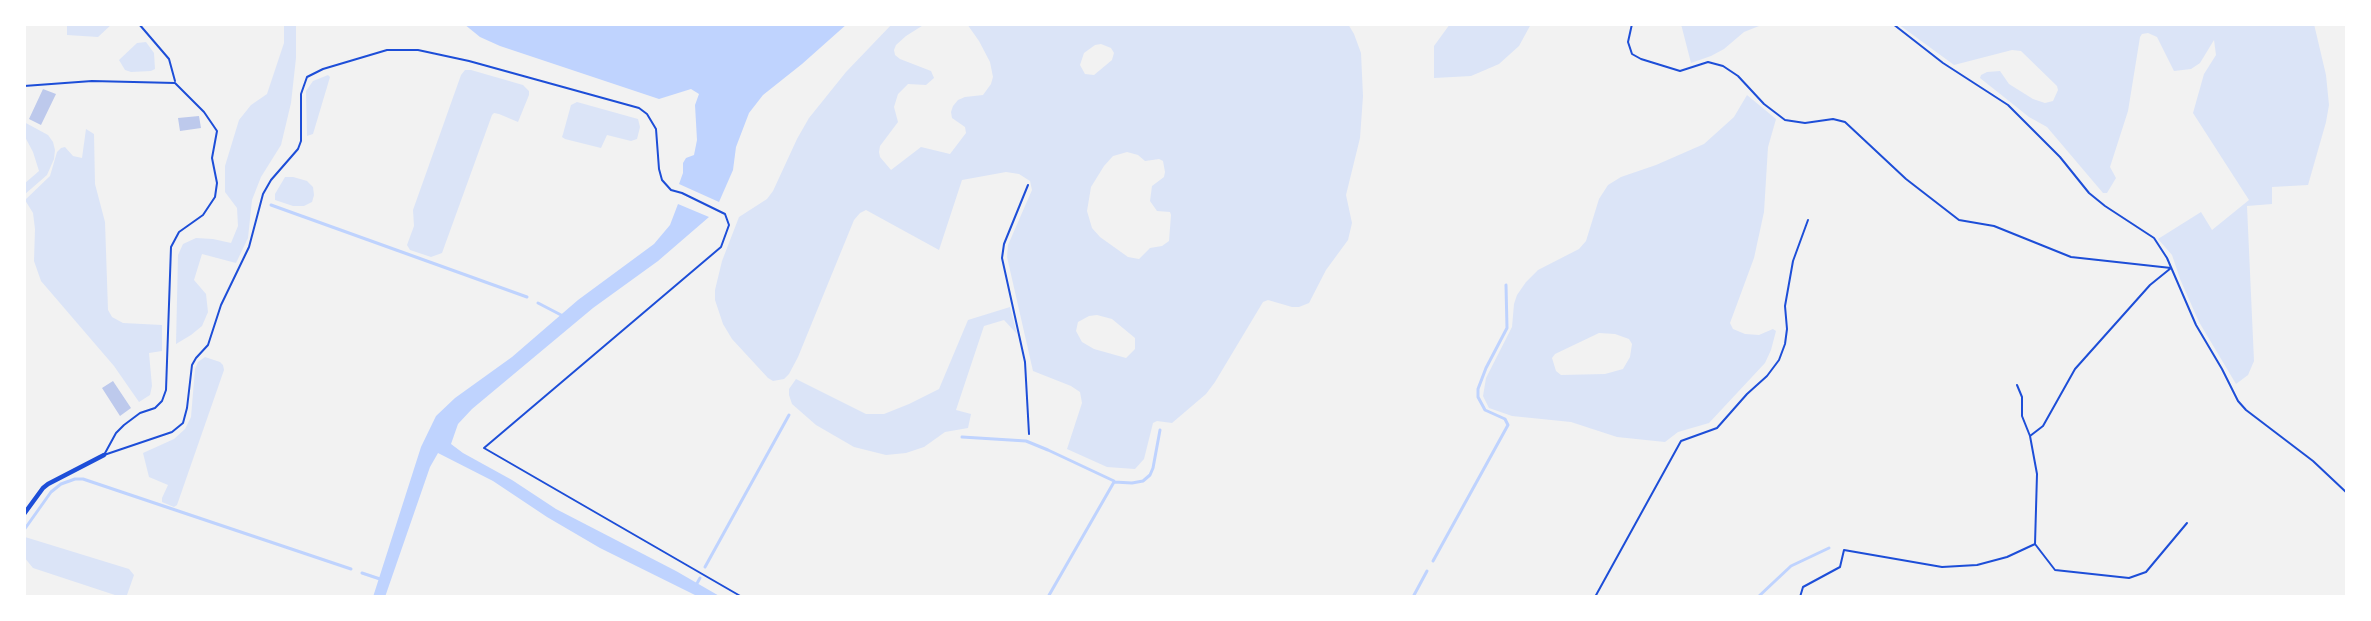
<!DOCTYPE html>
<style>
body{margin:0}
#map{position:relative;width:2371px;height:621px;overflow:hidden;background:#f2f2f2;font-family:"IBM Plex Serif",serif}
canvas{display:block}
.frame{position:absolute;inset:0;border:26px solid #fff;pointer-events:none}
</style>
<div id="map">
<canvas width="2371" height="621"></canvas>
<div class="frame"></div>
</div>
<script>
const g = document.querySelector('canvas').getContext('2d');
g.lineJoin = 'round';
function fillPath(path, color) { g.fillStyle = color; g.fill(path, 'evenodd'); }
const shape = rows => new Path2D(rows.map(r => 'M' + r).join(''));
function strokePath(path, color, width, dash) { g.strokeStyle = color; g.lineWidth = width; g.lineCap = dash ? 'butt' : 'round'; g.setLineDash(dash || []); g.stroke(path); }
fillPath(shape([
 [67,24,112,24,98,37,67,35],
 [284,24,296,24,296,58,291,103,281,145,261,177,252,200,248,238,236,263,202,254,194,280,206,294,208,312,202,326,191,335,176,344,178,255,183,244,196,238,213,239,231,243,238,226,237,208,225,192,225,166,239,120,251,105,267,94,284,43],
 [892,24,925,24,906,36,896,45,894,50,895,55,900,59,931,71,934,78,926,85,908,84,898,94,894,107,898,122,880,146,879,152,880,157,891,170,921,147,950,154,966,133,965,127,952,118,951,112,953,106,958,100,965,97,983,95,991,84,993,77,990,62,979,41,967,24,1348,24,1354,34,1361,53,1363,96,1360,138,1346,195,1352,223,1348,240,1326,270,1309,303,1299,307,1292,307,1268,300,1263,302,1215,382,1206,394,1172,423,1157,421,1153,423,1144,459,1135,469,1107,467,1067,449,1082,403,1080,392,1071,386,1033,371,1007,257,1008,245,1032,190,1030,181,1019,174,1006,172,962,180,939,250,866,210,860,213,854,220,798,357,789,374,784,379,773,381,768,378,732,339,723,324,715,300,715,290,722,261,739,217,767,199,773,191,797,139,809,118,846,72],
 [1101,44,1111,48,1114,53,1112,60,1094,75,1085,74,1080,65,1084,53,1095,45],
 [1127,152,1138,155,1145,161,1159,159,1163,161,1165,172,1164,177,1152,186,1150,201,1157,211,1170,212,1171,215,1169,241,1162,246,1150,248,1139,259,1128,257,1100,237,1092,228,1087,211,1091,187,1104,166,1113,156],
 [1097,315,1112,319,1135,338,1135,349,1126,358,1094,349,1082,342,1076,331,1078,322,1089,316],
 [1450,24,1531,24,1519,46,1499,64,1471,76,1434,78,1434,46],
 [1681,24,1764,24,1744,32,1724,49,1711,56,1691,63],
 [1898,24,2314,24,2326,75,2329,105,2326,122,2308,185,2272,187,2272,204,2247,206,2254,361,2248,375,2236,384,2199,322,2180,279,2172,255,2158,239,2201,212,2212,230,2249,200,2193,113,2204,74,2216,55,2214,40,2200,63,2191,69,2174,71,2157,37,2148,33,2142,34,2140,37,2128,111,2110,167,2116,178,2107,193,2103,193,2047,127,2029,117,1980,78,1981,75,1987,72,2000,71,2009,84,2033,99,2045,103,2053,101,2058,90,2057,86,2021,51,2012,50,1954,65],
 [146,42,154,53,155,69,151,71,131,72,125,70,119,60,137,43],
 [465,70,471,70,523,85,529,91,529,95,518,122,499,114,494,113,492,115,442,253,431,257,410,250,407,245,414,226,413,210,461,75],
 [328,75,330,77,313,134,307,136,306,91,313,81],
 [1747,95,1776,119,1768,147,1764,212,1754,258,1730,323,1733,329,1745,334,1759,335,1773,329,1776,331,1771,350,1765,363,1709,423,1678,432,1665,442,1617,437,1571,422,1512,416,1489,408,1483,396,1486,378,1512,327,1514,304,1517,295,1526,282,1538,270,1579,249,1586,241,1599,199,1608,185,1621,177,1656,165,1704,144,1734,117],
 [1599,333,1615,334,1629,339,1632,344,1630,357,1623,369,1605,374,1561,375,1556,371,1552,358,1555,354],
 [577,102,638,119,640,127,637,139,631,141,607,135,601,148,565,139,562,137,563,134,571,105],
 [24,122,48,135,53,142,55,150,54,159,47,175,24,195,24,184,39,171,33,152,24,135],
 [86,129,94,134,95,184,105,222,108,310,112,317,123,323,162,325,162,351,149,353,152,386,150,395,139,402,114,366,41,281,34,261,35,229,33,213,25,200,50,176,57,152,61,148,65,147,73,156,82,158],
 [285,177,293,177,307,181,313,187,314,195,312,202,304,206,293,206,275,200,275,194],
 [1010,307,1017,334,1004,320,984,326,956,410,971,414,968,428,945,432,924,447,906,453,886,455,854,447,816,425,792,404,789,395,789,389,796,379,866,414,884,414,909,404,939,389,968,320],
 [205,357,220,362,223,365,224,370,177,505,174,507,162,502,162,498,168,485,149,477,143,453,174,439,185,429,191,417,195,369,198,362],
 [25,537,129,569,134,575,127,595,121,597,33,568,24,557]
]), '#dbe4f7');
fillPath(shape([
 [464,24,847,24,802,64,763,95,749,113,736,147,733,170,719,202,679,184,683,173,683,163,686,158,694,155,697,140,695,105,699,94,691,89,659,99,500,46,480,37],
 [678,204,709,217,658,261,593,308,472,409,458,424,451,444,463,453,512,480,556,509,676,571,721,597,699,597,600,548,547,517,493,481,438,453,430,467,385,597,373,597,421,447,436,416,455,398,512,357,578,300,654,244,670,225]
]), '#bfd3fe');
strokePath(shape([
 [271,205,527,297],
 [538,303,563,316],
 [962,437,1026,441,1048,450,1114,481],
 [24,530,51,492,61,484,75,479,83,479,351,569],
 [1433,561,1508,425,1505,419,1485,410,1478,397,1478,389,1486,368,1507,328,1506,285],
 [705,567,789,415],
 [362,573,380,579],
 [695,587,700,578],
 [1048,597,1114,482,1132,483,1143,481,1150,475,1153,468,1160,430],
 [1413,597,1427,571],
 [1758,597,1791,566,1829,548]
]), '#bfd3fe', 3);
fillPath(shape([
 [43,89,56,94,41,125,29,119],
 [199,116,201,128,180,131,178,118],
 [113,381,131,408,120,416,102,388]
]), '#bdc9ec');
strokePath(shape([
 [139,24,169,59,175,81],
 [1632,24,1628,42,1632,54,1641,59,1680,71,1708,62,1723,66,1738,76,1764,104,1785,120,1805,123,1833,119,1845,122,1906,179,1959,220,1994,226,2071,257,2171,268],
 [1893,24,1943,63,2008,105,2060,157,2089,193,2105,206,2154,238,2167,258,2196,325,2222,369,2238,401,2246,410,2313,461,2347,493],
 [24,86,92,81,175,83,204,112,217,131,212,158,217,183,215,197,203,215,179,232,171,247,166,390,162,401,155,408,140,413,124,425,116,433,104,455,172,432,183,423,187,408,192,365,196,358,208,345,221,305,249,247,263,194,271,180,298,149,301,141,301,94,307,77,323,69,387,50,418,50,469,61,639,108,647,114,656,129,659,169,662,180,671,190,682,193,725,214,729,225,721,247,484,448,742,597],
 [1028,185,1004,244,1002,258,1025,362,1029,434],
 [2171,268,2150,285,2075,369,2043,426,2030,436,2037,474,2035,544,2055,570,2129,578,2146,572,2187,523],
 [2017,385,2022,397,2022,416,2030,436],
 [1595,597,1681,441,1717,428,1747,394,1767,376,1779,360,1785,344,1787,329,1785,306,1793,261,1808,220],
 [1800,597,1803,587,1840,567,1844,550,1942,567,1977,565,2007,557,2035,544]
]), '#1d4ed8', 2);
strokePath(shape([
 [24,514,43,488,48,484,104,455],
 [24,596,24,597]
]), '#1d4ed8', 4.5);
</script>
